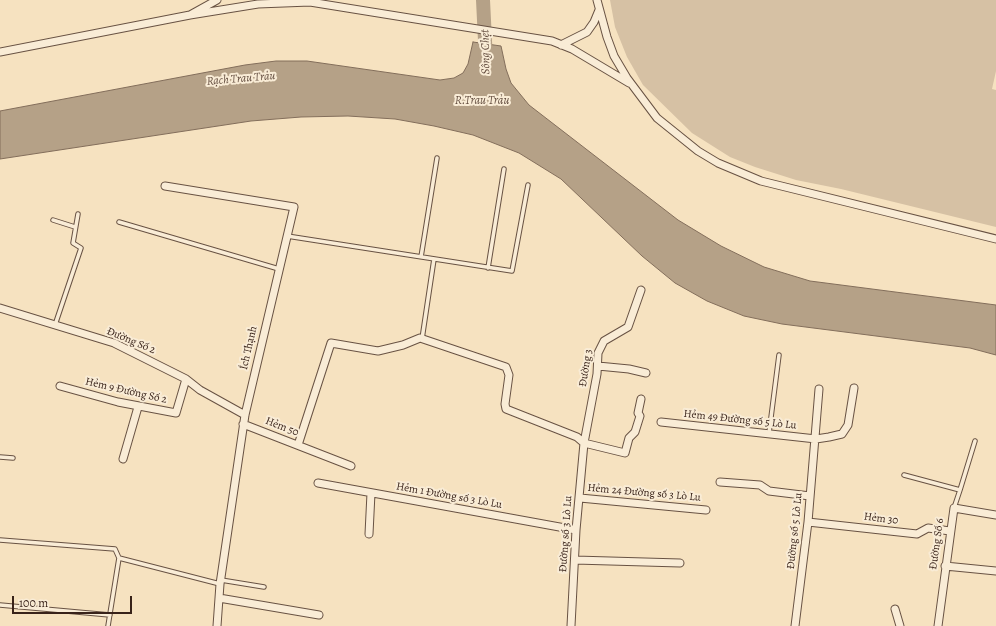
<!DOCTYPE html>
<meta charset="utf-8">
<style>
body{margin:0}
#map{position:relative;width:996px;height:626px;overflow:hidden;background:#f6e2c0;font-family:Alegreya,serif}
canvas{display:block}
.scale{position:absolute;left:12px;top:596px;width:120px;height:18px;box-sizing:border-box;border:2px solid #382219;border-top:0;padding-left:5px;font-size:12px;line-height:14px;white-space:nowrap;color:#382219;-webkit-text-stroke:3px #f9ecd6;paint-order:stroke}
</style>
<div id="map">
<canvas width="996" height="626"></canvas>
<div class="scale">100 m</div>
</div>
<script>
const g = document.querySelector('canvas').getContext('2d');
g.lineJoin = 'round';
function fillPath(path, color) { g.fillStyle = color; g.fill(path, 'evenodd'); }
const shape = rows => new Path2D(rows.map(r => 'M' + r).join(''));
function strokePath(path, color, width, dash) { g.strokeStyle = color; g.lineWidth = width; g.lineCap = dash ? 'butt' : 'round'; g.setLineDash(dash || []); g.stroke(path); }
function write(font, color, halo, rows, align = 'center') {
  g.font = font + ' Alegreya,serif'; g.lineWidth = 4; g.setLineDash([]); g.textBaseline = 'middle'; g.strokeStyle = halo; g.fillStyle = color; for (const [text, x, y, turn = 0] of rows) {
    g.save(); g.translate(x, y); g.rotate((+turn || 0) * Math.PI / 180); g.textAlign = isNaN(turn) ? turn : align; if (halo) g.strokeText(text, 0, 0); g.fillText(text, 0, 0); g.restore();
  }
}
fillPath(shape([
 [610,0,996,0,996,71,992,89,996,90,996,227,841,189,796,180,755,167,730,157,692,133,643,85,627,57,615,27]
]), '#d6c1a4');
const water = shape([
 [473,42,501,46,506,69,511,83,529,105,678,220,721,246,764,267,810,281,996,305,996,355,970,348,782,324,744,316,707,301,675,283,642,256,561,179,519,153,473,135,434,126,395,119,348,116,301,117,251,121,0,159,0,111,245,65,276,61,307,61,440,80,454,78,463,73,468,64,473,42]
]);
fillPath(water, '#b5a187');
strokePath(water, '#836e5b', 1);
strokePath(shape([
 [483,0,486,61]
]), '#b5a187', 14);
const lane = shape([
 [53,220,75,227],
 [119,222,279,269],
 [287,236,512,271,528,185],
 [421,257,437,158],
 [488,268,504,169],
 [55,325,81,248,73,243,78,214],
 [422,339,434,259],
 [769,433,779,355],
 [0,457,13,458],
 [904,475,960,490,954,508],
 [960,490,975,441],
 [0,540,115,549,119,558,220,584],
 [221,580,264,587],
 [0,605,110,615],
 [108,626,119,558]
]);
const street = shape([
 [597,0,607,37,614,56,627,78,657,118,698,151,718,163,761,181,996,239],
 [190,15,258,4,310,2,552,41,572,49,629,83],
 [561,45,587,32,594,22,599,10],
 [0,52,190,15,217,0],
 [165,186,294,207,245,415,220,584,217,626],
 [0,308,114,343,186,379,200,390,245,415],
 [598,366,629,369,646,373],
 [60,386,118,402,176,413,186,379],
 [661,422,816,439,829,437,842,434,848,425,854,388],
 [243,424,351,466],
 [584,443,625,453,629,438,635,432,640,416,638,413,641,399],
 [298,445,331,343,378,351,403,345,420,338,506,367,509,375,505,404,506,409,577,437,584,443],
 [123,459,138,407],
 [720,482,760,485,769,491,810,496],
 [318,483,576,530],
 [580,498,706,510],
 [808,522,917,534,928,528,950,531],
 [369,534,371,493],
 [575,560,680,563],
 [945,566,996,571],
 [219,598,319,615],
 [895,609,900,626],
 [571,626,576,530,584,443,597,374,598,353,604,341,628,327,641,290],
 [795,626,808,522,819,389],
 [938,626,954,508,996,515]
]);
strokePath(lane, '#685243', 5.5);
strokePath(street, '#685243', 9);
strokePath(lane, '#f9ecd6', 3.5);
strokePath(street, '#f9ecd6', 7);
write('11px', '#382219', '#f9ecd6', [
 ["Đường Số 2",131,341,23],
 ["Ích Thạnh",249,348,-77],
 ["Đường 3",586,368,-81],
 ["Hẻm 9 Đường Số 2",126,391,13],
 ["Hẻm 49 Đường số 5 Lò Lu",740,420,6],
 ["Hẻm 50",282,427,21],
 ["Hẻm 24 Đường số 3 Lò Lu",644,493,5],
 ["Hẻm 1 Đường số 3 Lò Lu",449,496,10],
 ["Hẻm 30",881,519,7],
 ["Đường số 5 Lò Lu",795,531,-84],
 ["Đường số 3 Lò Lu",566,534,-86],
 ["Đường Số 6",937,544,-82]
]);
write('italic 12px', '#644e40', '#f9ecd6', [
 ["Sông Chẹt",486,52,-91],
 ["Rạch Trau Trảu",241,79,-5],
 ["R.Trau Trảu",482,101]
]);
</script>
